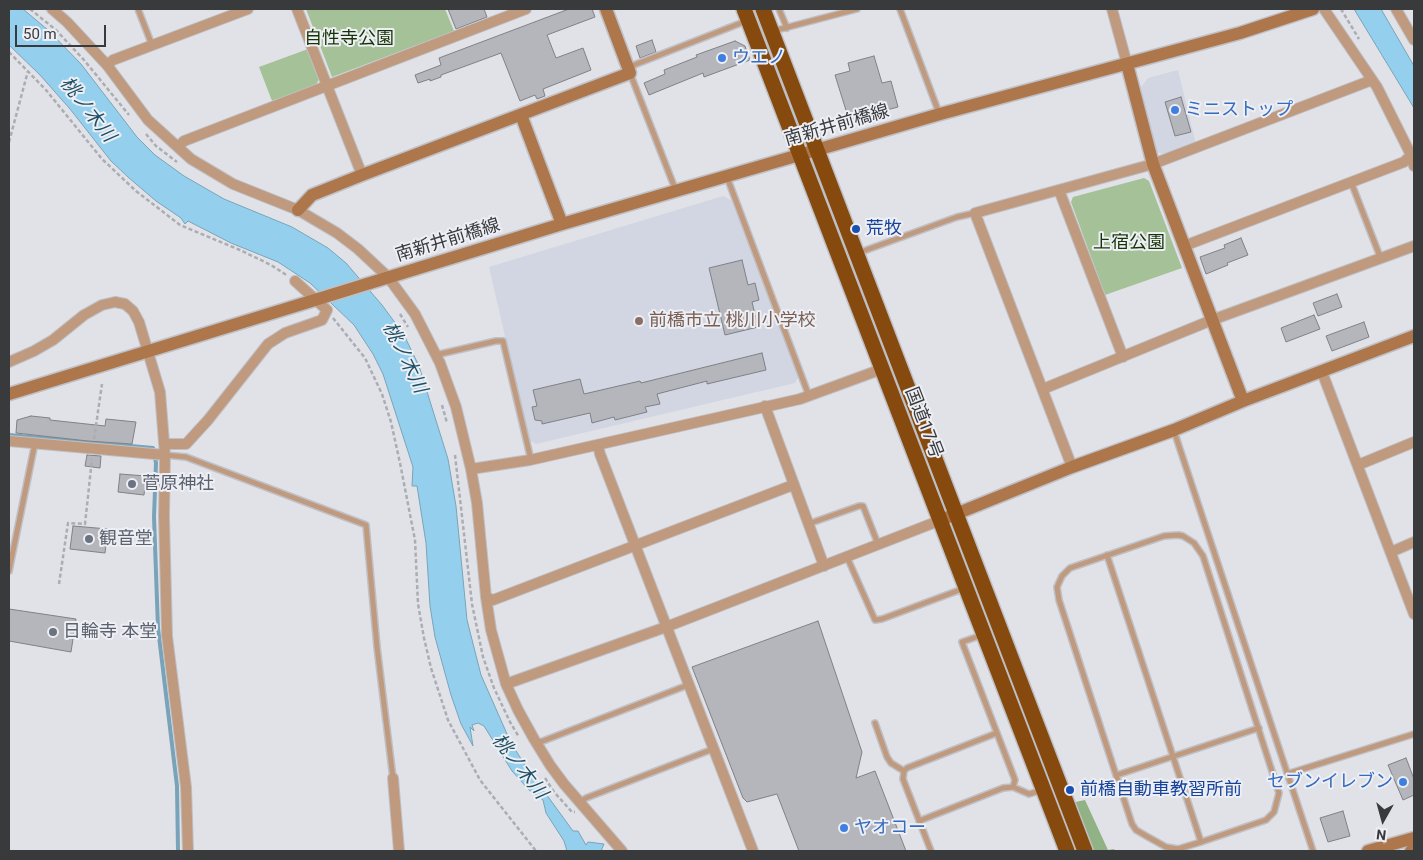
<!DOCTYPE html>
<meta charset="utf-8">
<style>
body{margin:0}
#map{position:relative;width:1423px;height:860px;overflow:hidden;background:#e0e2e8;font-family:Roboto,sans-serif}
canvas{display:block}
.frame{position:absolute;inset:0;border:10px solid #393a3c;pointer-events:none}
.north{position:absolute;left:1358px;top:795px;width:50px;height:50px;-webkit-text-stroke:4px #edeff5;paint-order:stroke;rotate:187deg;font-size:14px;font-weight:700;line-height:20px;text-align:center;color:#393a3c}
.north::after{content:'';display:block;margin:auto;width:18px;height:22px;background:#393a3c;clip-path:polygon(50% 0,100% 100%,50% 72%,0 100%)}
.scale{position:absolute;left:15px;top:25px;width:91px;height:22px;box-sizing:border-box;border:2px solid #393a3c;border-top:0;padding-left:6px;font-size:15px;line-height:18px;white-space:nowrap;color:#393a3c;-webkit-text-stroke:4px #edeff5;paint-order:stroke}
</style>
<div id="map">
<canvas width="1423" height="860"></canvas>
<div class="frame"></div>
<div class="north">N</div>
<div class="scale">50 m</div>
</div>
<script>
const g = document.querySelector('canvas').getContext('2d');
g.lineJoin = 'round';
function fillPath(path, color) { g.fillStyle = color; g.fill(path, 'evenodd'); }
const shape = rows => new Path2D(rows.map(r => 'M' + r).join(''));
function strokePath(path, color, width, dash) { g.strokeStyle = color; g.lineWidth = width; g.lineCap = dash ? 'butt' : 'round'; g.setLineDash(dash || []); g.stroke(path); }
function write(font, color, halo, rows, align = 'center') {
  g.font = font + ' Roboto,"Noto Sans JP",sans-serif'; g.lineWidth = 4; g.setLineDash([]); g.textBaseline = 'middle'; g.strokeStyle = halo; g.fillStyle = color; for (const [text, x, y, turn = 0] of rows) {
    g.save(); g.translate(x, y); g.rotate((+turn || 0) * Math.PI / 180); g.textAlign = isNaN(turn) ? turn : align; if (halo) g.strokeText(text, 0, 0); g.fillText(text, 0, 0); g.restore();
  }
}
fillPath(shape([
 [1178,70,1196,144,1163,154,1157,152,1141,87,1148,78],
 [723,196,731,200,799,376,795,383,536,444,529,440,489,267]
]), '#d1d6e2');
fillPath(shape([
 [306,9,445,9,454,31,332,77],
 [308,49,320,77,316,85,272,101,259,67],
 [1144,178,1149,181,1182,268,1105,295,1071,202,1073,197]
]), '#a4c198');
fillPath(shape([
 [1085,800,1108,850,1114,849,1115,851,1090,851,1071,803]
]), '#91b285');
const water = shape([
 [9,9,23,9,48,30,81,64,137,137,155,155,184,176,224,199,292,227,328,248,346,263,382,305,404,335,419,366,448,459,456,506,467,620,481,675,511,743,525,765,573,831,578,831,586,845,588,842,604,844,601,851,567,851,564,841,546,813,543,800,529,790,512,771,484,726,478,723,472,725,474,731,470,727,473,746,461,724,451,695,435,637,430,606,426,543,417,486,412,486,413,467,383,374,373,354,354,325,310,283,278,262,231,243,188,221,185,224,181,218,156,201,129,178,111,161,70,109,40,75,9,45,9,9],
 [1354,9,1381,9,1414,66,1414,108,1354,9]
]);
fillPath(water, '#94d0ed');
strokePath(water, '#79a3b8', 1);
strokePath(shape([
 [9,435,153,448,156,463,154,517,158,628,177,786,178,851]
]), '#79a3b8', 4);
const building = shape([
 [448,9,484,9,487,17,456,29,448,9],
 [569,9,592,9,595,17,547,35,556,58,583,48,591,70,543,89,545,96,537,99,535,95,520,101,501,53,441,75,441,77,430,81,430,79,418,83,415,75,441,65,439,58,569,9],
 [652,40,656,52,640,58,636,46,652,40],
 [735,41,745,46,750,60,704,77,703,73,649,95,644,83,665,74,664,70,697,57,696,55,735,41],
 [874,56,882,83,891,81,898,107,849,120,835,75,850,71,848,63,874,56],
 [1181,97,1191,132,1175,136,1165,102,1181,97],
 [1241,238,1248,255,1227,263,1228,265,1206,274,1200,257,1225,248,1224,245,1241,238],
 [742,260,748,285,755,283,759,300,752,302,758,327,725,335,709,268,742,260],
 [1337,294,1342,307,1318,316,1313,303,1337,294],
 [1314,315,1320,329,1286,342,1281,328,1314,315],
 [1364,322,1369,337,1332,351,1326,336,1364,322],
 [762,353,766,370,707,384,707,381,657,394,660,404,645,407,647,412,615,420,614,417,592,423,590,413,542,424,542,421,535,420,532,407,537,406,533,390,580,379,584,394,640,381,641,383,762,353],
 [31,416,50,418,50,420,105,426,106,419,136,422,132,444,88,441,16,433,17,420,31,416],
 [87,455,101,456,100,468,85,466,87,455],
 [120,474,146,476,144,495,118,492,120,474],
 [73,526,108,529,105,553,70,549,73,526],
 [9,609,76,619,71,652,9,641,9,609],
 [818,621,862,752,856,778,875,771,906,851,799,851,777,794,747,802,743,798,692,667,818,621],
 [1406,758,1414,779,1414,795,1403,800,1388,765,1406,758],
 [1343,811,1350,836,1328,842,1320,818,1343,811]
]);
fillPath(building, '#b4b6bb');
strokePath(building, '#7f8186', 1);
const lane = shape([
 [138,9,152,45],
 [779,9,787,28],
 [900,9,939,113],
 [773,31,857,9],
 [727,177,809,396],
 [1351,182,1381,259],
 [676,191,630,73,634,65,746,21],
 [858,253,957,217,975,213],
 [435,353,440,354,496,341,503,341,531,460],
 [1174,431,1313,851],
 [165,455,186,457,366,525,377,647,393,778],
 [808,524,859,506,863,506,878,544],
 [1178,535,1183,536,1194,543,1203,556,1279,793,1274,812,1266,820,1201,842,1178,849,1166,847,1148,837,1136,830,1132,824,1059,600,1057,587,1062,576,1070,568,1164,536,1178,535],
 [1107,555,1201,842],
 [847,557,875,620,882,619,965,588],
 [9,571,35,443],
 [982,635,962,642,1015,780,1013,787],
 [875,723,887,757,891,763,904,771],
 [536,743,543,741,688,685],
 [1287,774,1414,734],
 [1117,775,1259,728],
 [579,801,582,801,586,798,713,749],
 [919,821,1003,788,1013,787,1029,794,1043,790],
 [931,851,903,779,904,771,907,768,997,733]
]);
const street = shape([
 [52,9,67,22,107,65,148,120,191,159,233,184,298,210,337,233,358,249,388,277,415,314,440,363,456,407,471,469,477,503,486,597,491,630,506,684,518,710,534,739,550,765,564,784,622,851],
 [297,9,362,175],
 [1112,9,1127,64],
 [1324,9,1377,87,1411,155,1414,166],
 [1396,9,1414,40],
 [107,65,113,60,248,9],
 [178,147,184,141,526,9],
 [1059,190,1123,357],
 [1184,246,1404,162,1411,155],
 [9,362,34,351,53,340,84,315,102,305,115,302,125,304,133,311,139,322,160,392,165,455,164,516,167,636,186,787,188,851],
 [1322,372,1414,614],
 [1043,389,1212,320,1414,246],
 [765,406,824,566],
 [9,441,165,455],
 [165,444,186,444,208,420,268,344,285,333,322,320,327,310,295,281],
 [598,445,600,454,753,851],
 [1358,465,1414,442],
 [1072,467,975,213,1153,164,1372,80],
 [471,469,530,460,800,399,882,369],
 [1391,552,1414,542],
 [486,597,493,600,793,485],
 [506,684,666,627,941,520],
 [393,778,399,851]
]);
const secondary = shape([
 [1127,64,1153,164,1243,401],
 [521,115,562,224],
 [298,210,312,195,362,175,630,73,606,9],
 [9,394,562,224,940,114,1240,33,1313,9],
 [941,520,1072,467,1174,430,1243,401,1414,336],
 [1368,851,1414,838],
 [1411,851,1414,850]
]);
const highway = shape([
 [744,9,1067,851],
 [763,9,1085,851]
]);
strokePath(lane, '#bfc0c6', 8);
strokePath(street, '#bfc0c6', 12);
strokePath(secondary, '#bfc0c6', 15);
strokePath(highway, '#bfc0c6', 18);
strokePath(shape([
 [30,9,56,30,84,60,129,115],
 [1341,9,1359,39],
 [9,52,46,90,102,159,136,191,180,225,240,250,271,265,288,276],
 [146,134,156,146,177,162],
 [9,142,28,71],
 [400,314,408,327],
 [333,318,365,358,382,394,391,422,400,463,415,540,418,604,424,638,431,668,448,720,480,780,536,851],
 [442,405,447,423],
 [94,439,102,384],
 [455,455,472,604,483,657,494,688,510,722,519,737],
 [59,584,68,523,85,524,92,459],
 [545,778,554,792,572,812,575,812]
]), '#acadb2', 2.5, [4, 2.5]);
strokePath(lane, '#c09a7e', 5);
strokePath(street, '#c09a7e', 10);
strokePath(secondary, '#ad764b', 12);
strokePath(highway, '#874a0e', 15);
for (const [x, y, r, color] of [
 [722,58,5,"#3f7fe0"],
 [1175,110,5,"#3f7fe0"],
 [856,229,5,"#1a4fb4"],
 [639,321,5,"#8d6e63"],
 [132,484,5,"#6b7280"],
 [89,539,5,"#6b7280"],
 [53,632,5,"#6b7280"],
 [1403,782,5,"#3f7fe0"],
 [1070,790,5,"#1a4fb4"],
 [844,828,5,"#3f7fe0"]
]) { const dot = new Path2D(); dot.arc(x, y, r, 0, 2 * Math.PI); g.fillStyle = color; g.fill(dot); strokePath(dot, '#edeff5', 2); }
write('18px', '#153404', '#edeff5', [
 ["自性寺公園",349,39],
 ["上宿公園",1129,243]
]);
write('18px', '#366cbe', '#edeff5', [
 ["ウエノ",732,58],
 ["ミニストップ",1185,110],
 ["セブンイレブン",1393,782,"right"],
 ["ヤオコー",854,828]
], 'left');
write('18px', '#393a3c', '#edeff5', [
 ["南新井前橋線",837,126,-16],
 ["南新井前橋線",448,241,-17],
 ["国道17号",923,423,69]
]);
write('18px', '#164399', '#edeff5', [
 ["荒牧",866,229],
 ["前橋自動車教習所前",1080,790]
], 'left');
write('18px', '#785e54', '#edeff5', [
 ["前橋市立 桃川小学校",649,321]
], 'left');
write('18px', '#5b616d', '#edeff5', [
 ["菅原神社",142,484],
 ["観音堂",99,539],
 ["日輪寺 本堂",63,632]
], 'left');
write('italic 19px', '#205165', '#edeff5', [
 ["桃ノ木川",87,110,52],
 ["桃ノ木川",404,358,64],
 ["桃ノ木川",519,767,52]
]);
</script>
